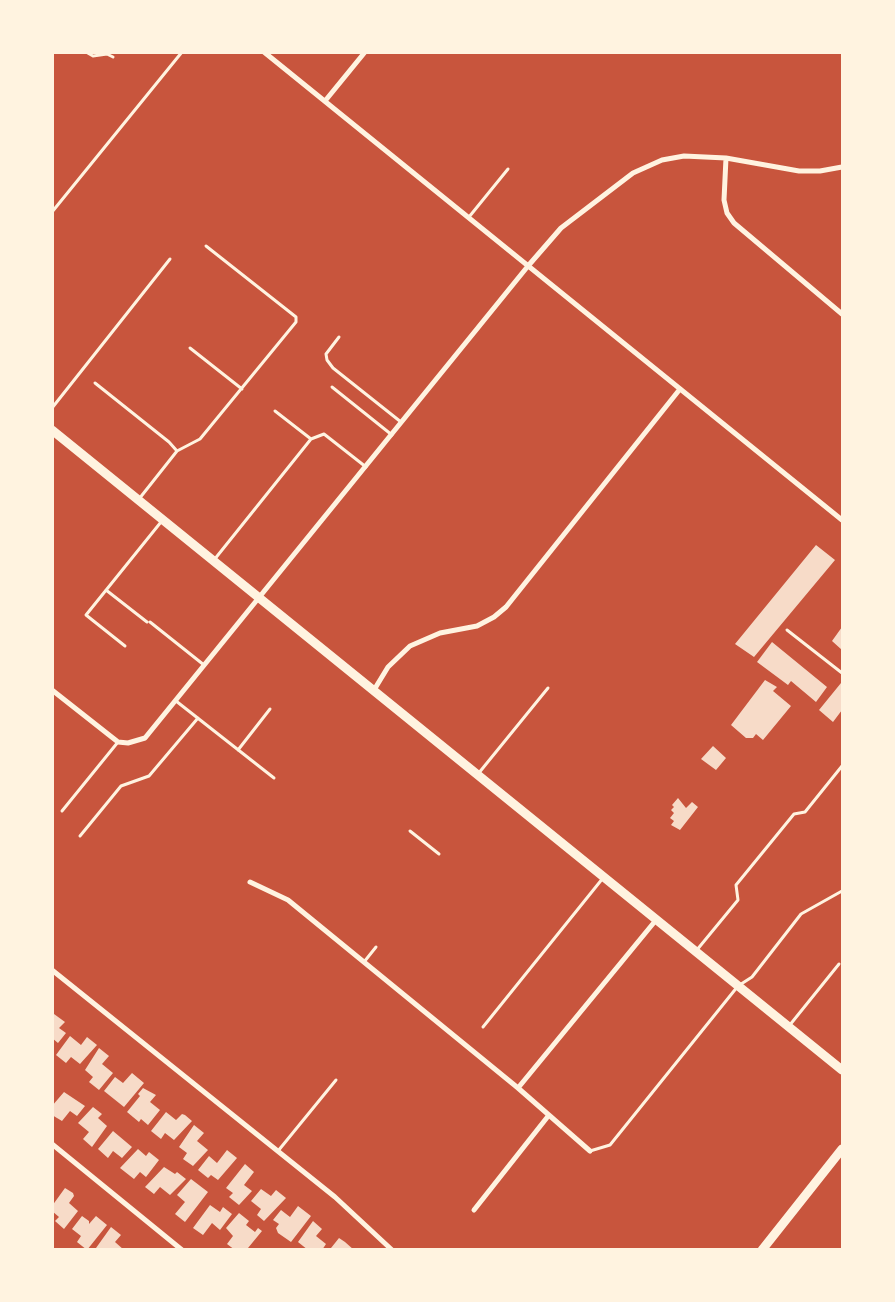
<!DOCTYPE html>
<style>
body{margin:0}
#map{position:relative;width:895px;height:1302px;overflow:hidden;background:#c8553d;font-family:"Crimson Pro",serif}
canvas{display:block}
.frame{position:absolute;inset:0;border:54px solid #fff3e0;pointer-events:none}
</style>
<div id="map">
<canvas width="895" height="1302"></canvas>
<div class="frame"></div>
</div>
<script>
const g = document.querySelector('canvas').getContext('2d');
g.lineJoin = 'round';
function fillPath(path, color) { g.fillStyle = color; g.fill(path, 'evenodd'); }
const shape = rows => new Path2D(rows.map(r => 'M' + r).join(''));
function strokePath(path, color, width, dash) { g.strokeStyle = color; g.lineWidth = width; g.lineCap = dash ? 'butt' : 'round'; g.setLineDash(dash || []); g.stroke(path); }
fillPath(shape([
 [816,545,835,560,754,657,735,644],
 [842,627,842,650,832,641],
 [772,642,827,687,816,702,791,681,788,685,757,662],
 [765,680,777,687,773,691,791,706,763,740,756,734,753,738,746,738,731,725],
 [841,683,842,710,833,722,819,710],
 [713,746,726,758,716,770,701,759],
 [678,798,686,808,692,802,698,807,680,830,671,825,674,821,670,818,674,813,671,810,674,807,672,805],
 [54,1014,65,1022,59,1028,66,1033,58,1043,52,1038],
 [70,1036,81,1045,87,1037,97,1045,80,1064,71,1057,66,1063,56,1055],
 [99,1048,109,1056,102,1064,113,1073,99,1090,89,1082,93,1077,85,1070],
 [132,1073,144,1083,124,1107,104,1091,115,1077,123,1083],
 [143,1088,156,1095,150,1102,160,1110,148,1125,141,1119,139,1122,127,1112,140,1096,138,1094],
 [64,1092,85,1106,77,1116,70,1111,62,1121,52,1115,52,1106],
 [93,1107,102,1114,98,1118,107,1126,92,1147,83,1139,89,1132,78,1123],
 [166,1112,176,1120,182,1114,185,1115,192,1121,174,1140,165,1133,161,1139,151,1131],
 [194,1125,204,1133,197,1141,208,1150,193,1166,183,1159,187,1153,179,1147],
 [113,1131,132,1147,122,1158,113,1151,108,1158,98,1149],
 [138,1149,146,1156,149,1152,159,1160,146,1177,140,1172,134,1179,120,1168],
 [227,1150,237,1158,218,1180,211,1175,208,1178,198,1170,209,1156,217,1163],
 [245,1164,254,1172,244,1185,252,1191,239,1205,229,1197,233,1193,226,1188],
 [164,1167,175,1174,177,1172,186,1179,170,1195,160,1187,154,1194,145,1187],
 [191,1179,208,1192,185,1222,175,1214,185,1202,177,1195],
 [65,1188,73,1193,74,1196,69,1203,78,1211,64,1229,55,1221,59,1217,52,1211,52,1206],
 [261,1189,271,1196,276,1190,286,1198,264,1221,257,1215,261,1209,251,1201],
 [210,1205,220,1212,223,1207,232,1214,220,1230,212,1223,203,1235,193,1228],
 [298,1206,311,1216,291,1242,278,1233,276,1228,279,1224,273,1220,281,1210,290,1217],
 [239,1213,249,1221,246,1225,255,1232,258,1228,262,1231,248,1248,250,1250,235,1250,227,1244,233,1236,226,1228],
 [82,1216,89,1221,89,1224,96,1216,107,1225,87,1250,77,1242,81,1236,72,1229],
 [313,1221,322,1229,316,1236,326,1244,322,1250,308,1250,298,1242],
 [111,1227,121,1235,115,1242,124,1250,98,1250,96,1248],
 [339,1238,345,1242,354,1250,332,1250,331,1248]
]), '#f7dbc8');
strokePath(shape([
 [86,52,93,56,107,54,113,57],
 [52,212,182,52],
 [469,217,508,169],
 [339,337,326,354,327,360,333,368,401,422],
 [190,348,242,389],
 [95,383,169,442,177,451],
 [332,387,392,435],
 [52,408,170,259],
 [311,439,324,434,366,467],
 [139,499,177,451,200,439,296,322,296,317,206,246],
 [214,560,311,439,275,411],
 [106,590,147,622],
 [150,622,204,665],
 [787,630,842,673],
 [125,646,86,615,161,522],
 [176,701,274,778],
 [238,750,270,709],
 [478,774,548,688],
 [62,811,118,742],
 [410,831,439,854],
 [80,836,121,786,149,776,198,718],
 [696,951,738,900,736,885,794,814,805,812,842,766],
 [364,962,376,947],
 [789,1026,839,964],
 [483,1027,603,878],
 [278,1151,336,1080],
 [590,1151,610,1145,738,986,752,977,801,914,842,891]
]), '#fff3e0', 3);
strokePath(shape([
 [264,52,842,520],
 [325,101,365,52],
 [726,158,724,200,727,213,734,223,842,314],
 [52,690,118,742,128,743,145,738,528,266,561,228,633,173,662,160,684,156,726,158,799,171,820,171,842,167],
 [374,690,388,667,410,646,440,633,477,626,494,617,506,607,680,389],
 [250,882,288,900,518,1088,590,1151],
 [52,970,335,1197,392,1250],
 [518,1088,656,920],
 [52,1144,182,1250],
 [474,1210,549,1115]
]), '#fff3e0', 5);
strokePath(shape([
 [52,430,842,1070],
 [762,1250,842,1149]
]), '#fff3e0', 9);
</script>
